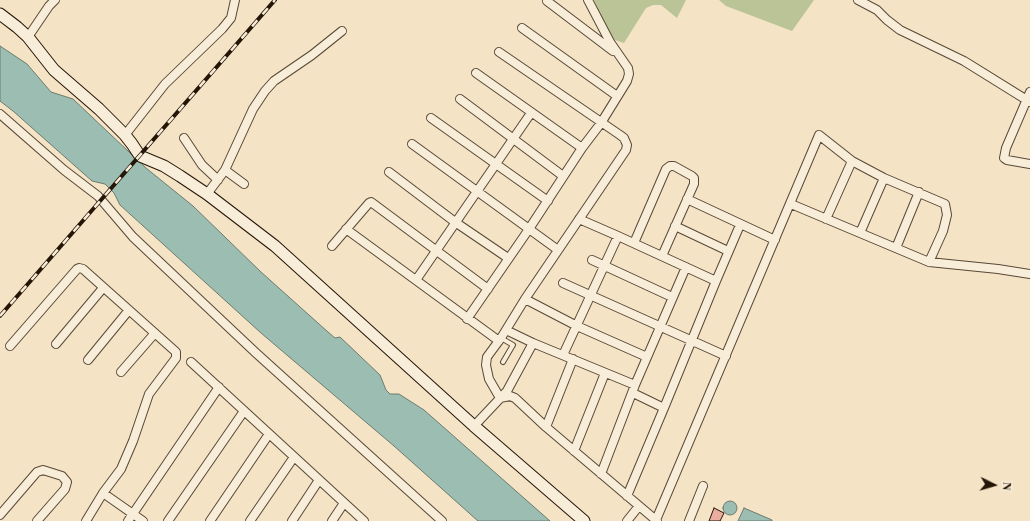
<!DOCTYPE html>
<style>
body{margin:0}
#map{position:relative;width:1030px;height:521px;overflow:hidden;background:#f4e3c5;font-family:"Libre Bodoni",serif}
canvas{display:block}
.north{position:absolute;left:974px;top:465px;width:40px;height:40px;-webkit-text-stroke:3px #f8edd9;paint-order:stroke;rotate:95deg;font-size:11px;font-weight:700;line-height:16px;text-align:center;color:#241507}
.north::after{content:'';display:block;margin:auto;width:14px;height:18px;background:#241507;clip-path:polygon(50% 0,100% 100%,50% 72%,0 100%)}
</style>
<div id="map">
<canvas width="1030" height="521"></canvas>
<div class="north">N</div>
</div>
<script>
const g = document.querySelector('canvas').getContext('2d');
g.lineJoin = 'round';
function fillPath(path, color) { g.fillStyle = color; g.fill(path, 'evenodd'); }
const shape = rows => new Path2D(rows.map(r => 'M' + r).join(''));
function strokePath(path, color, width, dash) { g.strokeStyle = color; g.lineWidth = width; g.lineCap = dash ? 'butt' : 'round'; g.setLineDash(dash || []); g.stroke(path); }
fillPath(shape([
 [594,0,686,0,677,18,661,5,653,5,646,8,624,43,612,39],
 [719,0,814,0,792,31,726,6]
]), '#bac496');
const water = shape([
 [0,46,27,64,51,92,73,99,146,168,193,206,261,272,328,332,335,338,340,337,380,375,386,390,390,394,399,394,424,410,550,521,478,521,394,446,261,333,120,205,114,193,105,184,92,181,13,111,0,101,0,46],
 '723 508a7 7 0 1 1 14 0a7 7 0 1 1-14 0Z',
 [744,508,772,520,772,521,738,521,744,508]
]);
fillPath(water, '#9cbeb2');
strokePath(water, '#6c7a6e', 1);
const building = shape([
 [714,508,724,513,720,521,709,521,714,508]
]);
fillPath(building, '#ebad9f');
strokePath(building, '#241507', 1);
const lane = shape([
 [501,338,513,345,503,362]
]);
const street = shape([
 [858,0,877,10,887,20,900,30,964,61,1030,102],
 [547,1,613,51],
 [522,28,617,96],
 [28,37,49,6,55,0],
 [499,52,620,135,624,138,627,145,626,150,525,299,501,338,487,357,486,365,489,379,500,398,510,396,515,398,546,427,657,521],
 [476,73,582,148],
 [1030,92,1006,148,1004,158,1007,160,1030,164],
 [460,99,563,176],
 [0,114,64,170,98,196,133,237,256,353,442,521],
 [431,118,548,201],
 [125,135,165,84,222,29,231,18,235,0],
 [184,138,202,165,218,180],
 [412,144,558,250],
 [225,170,244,184],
 [389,172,455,222,508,258],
 [207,194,225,170,253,109,265,91,274,81,312,55,342,31],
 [687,199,775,240],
 [791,204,929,262,998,269,1030,274],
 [579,219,618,236,716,281],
 [826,219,852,161],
 [675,226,728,251],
 [346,229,499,341],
 [860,233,884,178],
 [634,243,666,169,670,166,674,166,692,176,694,178,694,184,662,256],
 [332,246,369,203,371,202,488,289],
 [896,248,919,192],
 [592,260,672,297],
 [416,280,531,113],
 [563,283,726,356],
 [525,299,577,326,647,357],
 [467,319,529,229,582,148,601,123,627,81,629,74,628,68,610,42,588,0],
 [506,330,533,343],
 [56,344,103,288],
 [10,346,77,269,79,268,83,269,176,352,176,358,149,394,133,441,121,469,103,493,86,521],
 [563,355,618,236],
 [88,360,129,310],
 [191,362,364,521],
 [121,372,155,333],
 [664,408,716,281,740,225],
 [474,426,507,391,533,343,635,385],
 [546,427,573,359],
 [574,451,605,373],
 [601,474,635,385,686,267],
 [103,493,143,521],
 [627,496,664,408,633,393],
 [0,515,37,472,43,470,62,476,67,482,65,489,37,521],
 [656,520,819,135,852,161,884,178,945,204,947,215,943,231,929,262],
 [128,521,219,387],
 [168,521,244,411],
 [210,521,269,434],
 [250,521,294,457],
 [292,521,319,480],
 [332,521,344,503],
 [627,521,639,506],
 [689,521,703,486]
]);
const secondary = shape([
 [0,14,17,27,28,37,54,70,99,109,125,135,132,144,140,156,164,166,180,176,207,194,275,246,474,426,584,521]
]);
strokePath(lane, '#584836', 6);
strokePath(street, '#584836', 10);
strokePath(secondary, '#241507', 13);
strokePath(lane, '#f8edd9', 4);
strokePath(street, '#f8edd9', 8);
strokePath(secondary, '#f8edd9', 11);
const rail = shape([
 [0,316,275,0]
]);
strokePath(rail, '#241507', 4);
strokePath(rail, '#f8edd9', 2.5, [8]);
</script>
